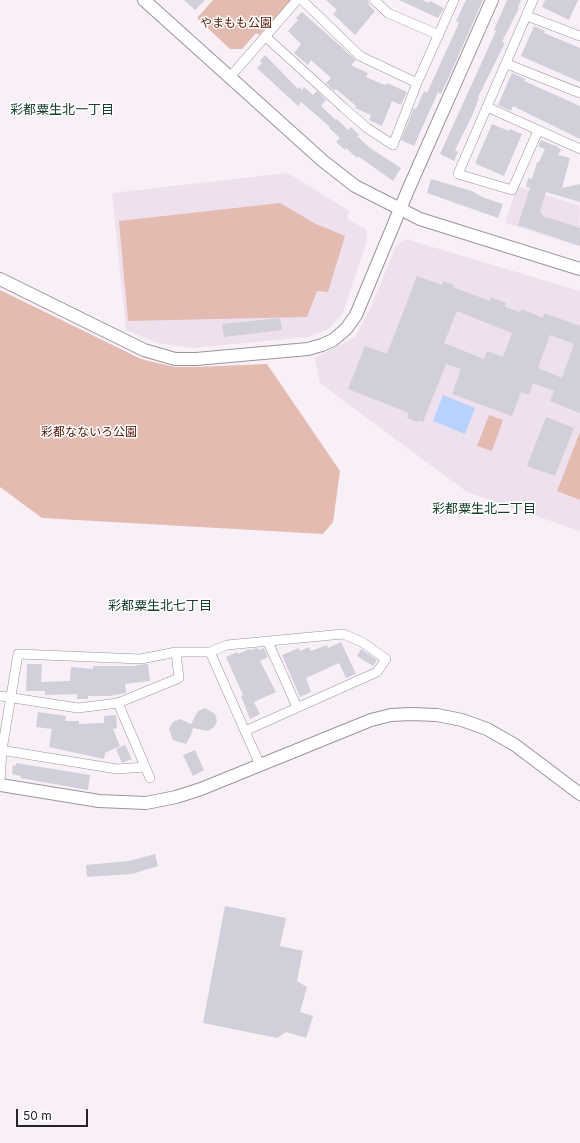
<!DOCTYPE html>
<meta charset="utf-8">
<style>
body{margin:0}
#map{position:relative;width:580px;height:1143px;overflow:hidden;background:#f8eff7;font-family:Inter,sans-serif}
canvas{display:block}
.scale{position:absolute;left:16px;top:1109px;width:72px;height:18px;box-sizing:border-box;border:2px solid #272426;border-top:0;padding-left:5px;font-size:12px;line-height:14px;white-space:nowrap;color:#272426;-webkit-text-stroke:3px #fff;paint-order:stroke}
</style>
<div id="map">
<canvas width="580" height="1143"></canvas>
<div class="scale">50 m</div>
</div>
<script>
const g = document.querySelector('canvas').getContext('2d');
g.lineJoin = 'round';
function fillPath(path, color) { g.fillStyle = color; g.fill(path, 'evenodd'); }
const shape = rows => new Path2D(rows.map(r => 'M' + r).join(''));
function strokePath(path, color, width, dash) { g.strokeStyle = color; g.lineWidth = width; g.lineCap = dash ? 'butt' : 'round'; g.setLineDash(dash || []); g.stroke(path); }
function write(font, color, halo, rows, align = 'center') {
  g.font = font + ' Inter,"Noto Sans JP",sans-serif'; g.lineWidth = 3; g.setLineDash([]); g.textBaseline = 'middle'; g.strokeStyle = halo; g.fillStyle = color; for (const [text, x, y, turn = 0] of rows) {
    g.save(); g.translate(x, y); g.rotate((+turn || 0) * Math.PI / 180); g.textAlign = isNaN(turn) ? turn : align; if (halo) g.strokeText(text, 0, 0); g.fillText(text, 0, 0); g.restore();
  }
}
fillPath(shape([
 [288,173,349,211,347,219,366,229,367,240,342,315,327,330,308,337,192,348,158,343,126,330,112,193],
 [517,186,580,206,579,246,505,223],
 [406,239,580,291,580,531,467,492,320,383,315,358,355,337,369,312,396,246]
]), '#efe0ee');
fillPath(shape([
 [213,0,292,0,259,35,256,33,242,49,230,49,197,18],
 [280,203,316,224,345,236,328,292,317,291,307,317,128,321,119,221],
 [0,290,141,359,157,363,175,367,195,367,267,364,340,471,333,522,323,534,42,518,0,487],
 [489,415,503,420,492,451,477,446],
 [580,432,580,500,557,491]
]), '#e4bbb1');
fillPath(shape([
 [443,395,475,408,465,434,433,421]
]), '#b7d2fe');
fillPath(shape([
 [184,0,205,0,195,10],
 [326,0,368,0,369,5,375,11,355,35,333,14,337,10],
 [399,0,422,0,429,3,430,1,444,8,438,18],
 [466,0,483,0,448,79,441,94,438,92,414,146,401,140,414,108,416,109,424,91,427,93,459,23,456,21],
 [507,0,521,0,518,8,519,8,502,42,505,43,478,97,479,98,472,116,455,150,458,152,454,161,440,154,496,31,494,30],
 [545,0,578,0,569,20,542,7],
 [302,12,356,60,351,65,368,73,366,77,382,84,386,85,387,83,407,92,401,105,392,101,382,126,369,120,371,115,355,108,356,106,336,89,334,91,326,83,331,78,311,60,308,65,294,53,301,44,288,31,298,20,296,18],
 [534,26,545,31,544,33,580,48,580,82,521,56],
 [265,55,298,89,299,87,302,90,304,87,313,95,317,91,326,100,321,106,336,120,337,119,348,130,351,127,359,135,357,136,370,148,401,168,393,181,358,156,357,158,346,148,345,150,336,142,340,138,329,128,330,127,301,102,298,106,257,68,262,63,260,61],
 [512,73,525,79,524,81,580,106,580,139,513,106,511,111,498,105],
 [492,124,509,131,510,129,522,134,504,176,476,164,476,161],
 [541,140,558,147,561,150,558,155,570,158,562,188,580,184,580,202,546,192,540,211,543,216,580,228,580,246,518,225,530,188,526,187,528,178,532,179,537,162,539,162,545,149,538,146],
 [431,179,472,191,482,197,503,204,498,218,427,193],
 [417,276,442,285,443,281,454,285,453,287,490,301,491,297,506,303,505,307,520,312,521,309,543,318,544,313,580,326,580,413,550,401,554,391,533,383,529,395,521,392,512,416,452,394,461,369,446,364,423,422,418,420,418,422,407,418,409,413,348,389,365,346,387,354],
 [457,311,512,333,503,357,487,351,484,359,444,343],
 [550,335,574,344,562,378,538,368],
 [280,318,282,330,224,337,222,324],
 [546,417,574,428,555,476,527,466],
 [341,642,356,674,346,678,339,663,306,678,311,692,300,697,282,655,299,648,300,651,309,647,311,651,327,645,328,648],
 [258,648,259,650,264,648,268,657,260,661,276,692,254,702,260,714,250,719,241,696,243,695,226,657,237,652,238,654,249,649,250,650],
 [361,649,377,660,373,666,357,656],
 [27,664,42,664,41,682,70,681,71,667,93,669,93,666,136,666,136,665,148,664,150,681,125,684,126,693,109,696,88,696,88,699,77,699,77,694,45,695,45,691,26,691],
 [205,708,215,714,217,721,214,727,208,731,193,728,191,735,186,744,173,740,169,729,173,722,180,719,191,724,198,711],
 [38,712,66,716,65,721,79,721,79,724,104,723,104,716,116,715,117,728,113,729,120,746,105,753,104,759,49,747,52,729,36,727],
 [125,745,132,759,122,763,116,749],
 [195,750,204,770,193,776,183,755],
 [16,763,90,775,88,790,20,778,21,776,12,774,13,765,16,766],
 [155,854,158,866,132,874,87,877,86,865,129,861],
 [225,906,286,918,280,946,303,951,297,981,307,987,300,1012,313,1016,306,1038,286,1032,277,1038,203,1023]
]), '#d1cfd9');
const minor = shape([
 [302,0,360,56,417,83],
 [374,0,388,13,439,35],
 [533,0,458,174,512,190,538,131],
 [527,16,580,36],
 [266,37,344,108,367,128,393,145,417,83,454,0],
 [507,64,580,93],
 [230,77,297,0],
 [487,107,580,149],
 [268,642,297,707],
 [210,652,260,765],
 [0,696,78,708,118,703,179,678,176,652],
 [118,703,150,778],
 [0,750,117,769,145,767],
 [0,782,2,750,18,654,141,659,176,652,210,652,227,645,343,634,362,642,386,659,377,672,245,731]
]);
const tertiary = shape([
 [144,0,323,161,355,186,420,219,580,269],
 [0,279,144,350,175,359,196,359,308,349,322,345,333,340,346,329,356,315,408,190,492,0],
 [0,785,99,801,146,803,176,797,201,789,371,720,391,715,411,714,437,715,462,720,487,729,515,745,580,794]
]);
strokePath(minor, '#9c949c', 10);
strokePath(tertiary, '#9c949c', 14);
strokePath(minor, '#fff', 9);
strokePath(tertiary, '#fff', 12);
write('12px', '#551505', '#fff', [
 ["やまもも公園",236,23],
 ["彩都なないろ公園",89,432]
]);
write('13px', '#17412d', '#fff', [
 ["彩都粟生北一丁目",62,110],
 ["彩都粟生北二丁目",484,509],
 ["彩都粟生北七丁目",160,606]
]);
</script>
